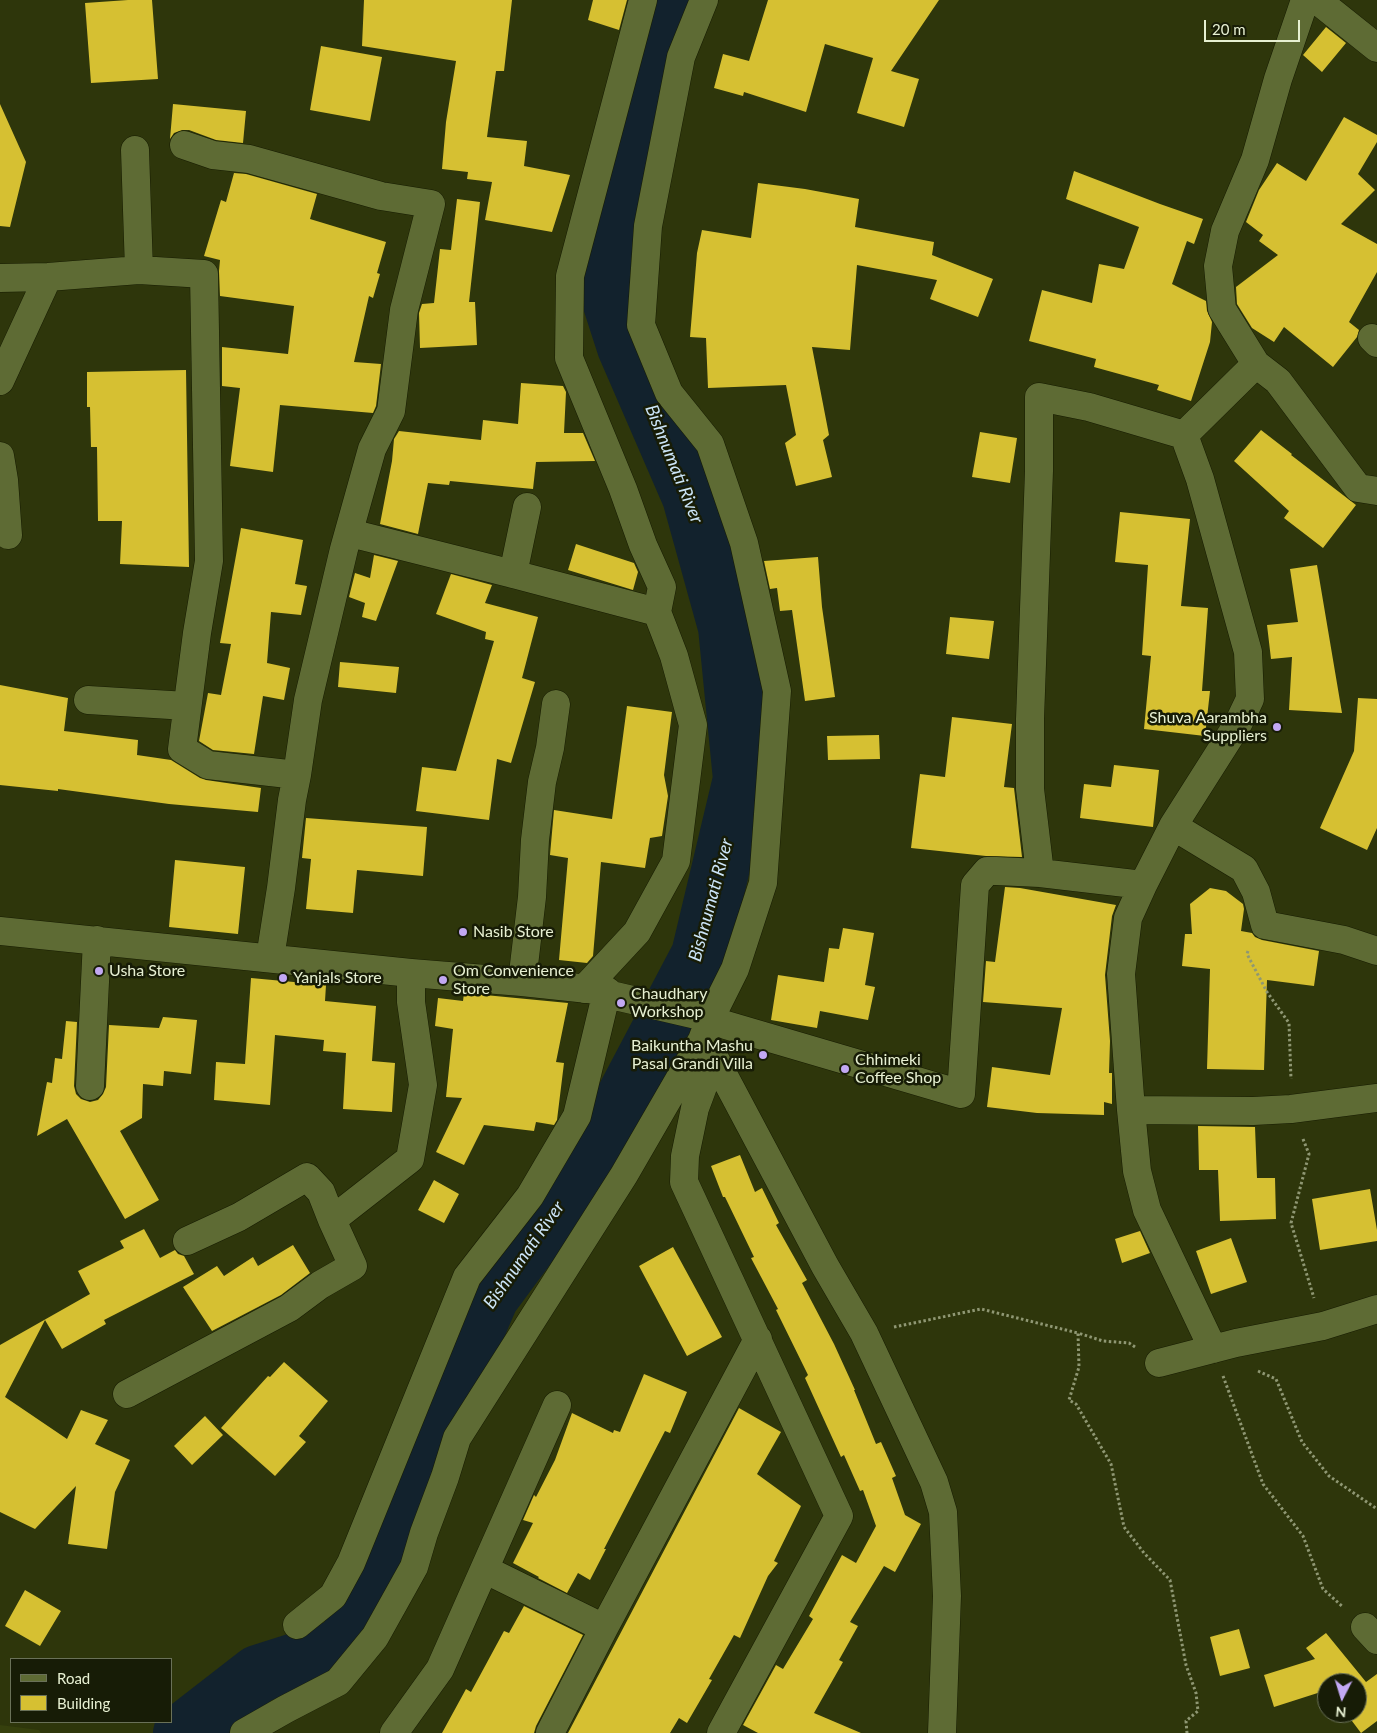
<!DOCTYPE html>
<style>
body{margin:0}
#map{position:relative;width:1377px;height:1733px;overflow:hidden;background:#2e360b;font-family:Lato,sans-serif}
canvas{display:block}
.legend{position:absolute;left:10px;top:1658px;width:162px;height:65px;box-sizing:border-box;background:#171c06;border:1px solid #6a7158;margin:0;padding:6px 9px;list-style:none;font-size:15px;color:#e7f0d2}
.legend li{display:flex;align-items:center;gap:10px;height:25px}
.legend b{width:25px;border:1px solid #6a7158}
.north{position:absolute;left:1317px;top:1673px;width:50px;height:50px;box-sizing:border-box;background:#171c06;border:1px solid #6a7158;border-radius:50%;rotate:185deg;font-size:14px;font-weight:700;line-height:20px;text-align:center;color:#e7f0d2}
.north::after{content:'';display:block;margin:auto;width:18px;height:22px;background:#c2a8f3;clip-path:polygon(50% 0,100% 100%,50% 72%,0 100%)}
.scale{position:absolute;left:1204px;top:20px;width:96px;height:22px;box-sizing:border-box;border:2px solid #e7f0d2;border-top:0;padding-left:6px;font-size:15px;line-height:18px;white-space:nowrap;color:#e7f0d2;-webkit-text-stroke:4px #171c06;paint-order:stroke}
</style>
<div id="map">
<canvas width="1377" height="1733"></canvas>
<ul class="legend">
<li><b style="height:6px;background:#5e6b34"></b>Road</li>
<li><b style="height:14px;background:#d6c032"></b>Building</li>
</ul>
<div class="north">N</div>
<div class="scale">20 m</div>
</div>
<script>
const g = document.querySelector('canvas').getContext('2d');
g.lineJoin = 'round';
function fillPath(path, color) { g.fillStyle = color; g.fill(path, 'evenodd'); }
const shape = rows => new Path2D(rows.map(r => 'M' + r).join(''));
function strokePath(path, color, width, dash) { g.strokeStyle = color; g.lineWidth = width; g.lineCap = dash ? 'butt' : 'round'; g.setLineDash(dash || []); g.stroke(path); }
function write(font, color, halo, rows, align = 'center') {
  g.font = font + ' Lato,sans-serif'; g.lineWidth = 5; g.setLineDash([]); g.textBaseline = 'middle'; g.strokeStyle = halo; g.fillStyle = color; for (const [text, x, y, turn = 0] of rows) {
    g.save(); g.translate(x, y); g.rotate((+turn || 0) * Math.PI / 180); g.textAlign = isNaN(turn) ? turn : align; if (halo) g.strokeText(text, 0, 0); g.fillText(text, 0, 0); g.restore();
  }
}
fillPath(shape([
 [0,1725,39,1730,41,1733,0,1733]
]), '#36400d');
strokePath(shape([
 [182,1733,258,1674,346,1646,412,1478,490,1297,593,1158,700,955,742,779,727,627,691,497,626,347,605,282,671,0]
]), '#12222d', 58);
fillPath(shape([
 [128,0,152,0,158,79,91,83,85,3],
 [364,0,512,0,504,71,496,71,487,137,527,141,524,166,570,175,552,232,485,220,492,182,467,179,468,172,442,169,446,122,456,61,362,46],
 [593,0,627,0,619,30,588,20],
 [768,0,939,0,891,71,919,79,904,127,857,113,873,58,825,44,806,112,744,92,743,96,714,88,723,54,749,61],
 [1326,27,1346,43,1322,72,1303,55],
 [321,46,382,57,370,121,310,110],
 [0,104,26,162,10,227,0,226],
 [173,104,246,111,243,143,216,140,189,130,182,130,174,133,170,139],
 [1344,117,1377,135,1377,142,1358,174,1375,190,1341,224,1377,244,1377,272,1349,322,1359,330,1357,337,1333,367,1284,327,1274,342,1252,328,1237,304,1236,287,1278,255,1259,241,1263,235,1246,222,1259,190,1277,163,1306,181],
 [1074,171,1160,204,1203,219,1194,244,1187,241,1172,284,1206,301,1207,311,1212,322,1210,342,1191,401,1157,390,1159,385,1094,367,1096,359,1029,341,1042,290,1092,303,1099,264,1124,269,1139,227,1066,199],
 [234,173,246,174,317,194,310,219,386,242,377,273,380,274,373,298,369,296,354,362,381,364,376,406,373,413,280,405,273,472,230,466,240,388,222,386,222,347,288,354,294,306,220,296,219,271,220,260,204,256,221,200,226,202],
 [758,183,805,189,859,199,855,227,934,242,932,255,993,279,978,317,930,299,937,280,857,265,850,350,812,347,829,435,823,440,832,477,796,486,785,443,796,435,786,385,708,388,706,338,690,337,697,253,702,230,751,238],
 [457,199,480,202,469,302,475,302,477,345,420,348,419,313,422,304,434,303,440,249,451,250],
 [186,370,189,567,120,564,122,521,98,521,97,447,91,447,90,407,87,407,87,372],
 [521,383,563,386,566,392,564,433,583,433,595,461,536,462,533,489,450,481,449,485,428,483,418,534,380,524,392,461,394,439,399,431,481,440,483,420,518,424],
 [1261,430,1292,454,1291,455,1356,505,1323,548,1284,518,1289,511,1234,461],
 [980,432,1017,438,1010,483,972,477],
 [1120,512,1190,519,1181,606,1208,608,1202,691,1210,691,1205,736,1144,729,1151,656,1142,655,1148,565,1115,562],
 [241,528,303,540,295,584,307,586,301,615,271,612,267,663,290,668,284,700,263,696,254,754,213,750,199,741,208,693,221,695,231,644,220,643],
 [576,544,634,563,638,572,633,590,568,570],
 [374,555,398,561,376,621,362,617,365,603,349,597,355,573,370,578],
 [818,557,822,607,835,697,805,701,792,610,780,611,777,588,770,589,764,561],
 [1317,565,1342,713,1289,710,1292,657,1271,659,1267,625,1298,622,1290,569],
 [451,574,492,585,485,603,538,617,522,678,535,682,511,763,497,759,489,820,416,811,422,767,456,771,494,641,485,639,486,632,436,614],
 [950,617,994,621,989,659,946,654],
 [340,662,399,667,396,693,338,687],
 [0,685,68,698,64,731,138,740,137,755,171,760,200,778,206,780,261,788,258,812,169,804,58,789,58,791,0,785],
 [1358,698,1377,699,1377,828,1367,850,1320,828,1354,751],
 [627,706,672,712,664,775,668,796,662,836,650,838,645,868,601,862,593,956,587,963,559,960,568,858,550,855,554,810,612,819],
 [952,717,1012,724,1004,787,1014,788,1022,857,986,856,911,848,920,774,945,777],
 [879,735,880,759,828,760,827,736],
 [1114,765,1159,770,1153,827,1080,818,1084,784,1111,787],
 [306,818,427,827,423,876,357,870,353,913,306,909,311,859,302,858],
 [175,860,245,867,238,934,169,927],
 [1005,887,1020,888,1116,905,1112,916,1105,975,1110,1041,1109,1073,1112,1073,1112,1104,1104,1102,1104,1115,1037,1113,987,1107,992,1067,1050,1075,1062,1008,983,1002,986,961,995,962],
 [1210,888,1226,891,1243,904,1244,909,1241,931,1252,933,1255,937,1262,940,1319,951,1314,986,1267,980,1264,1070,1207,1069,1210,969,1182,966,1185,934,1192,934,1190,904],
 [843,928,874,933,865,985,875,987,868,1020,820,1011,817,1028,771,1020,778,975,824,982,829,948,839,949],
 [251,978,326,985,325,1001,376,1006,372,1061,395,1063,392,1112,343,1109,346,1053,323,1051,324,1040,275,1035,270,1105,214,1100,216,1062,245,1064],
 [464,993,568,1003,556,1062,564,1063,557,1120,554,1125,536,1122,534,1131,484,1125,464,1165,436,1152,462,1098,446,1097,453,1029,435,1026,438,998,463,1001],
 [163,1017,197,1020,191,1074,164,1071,163,1086,143,1084,142,1118,120,1131,159,1200,125,1219,67,1119,37,1136,47,1082,52,1083,55,1058,62,1059,66,1021,77,1022,74,1086,76,1094,81,1099,90,1102,98,1100,103,1094,106,1087,109,1025,159,1028],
 [1198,1126,1255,1127,1257,1178,1275,1178,1276,1219,1220,1221,1218,1170,1199,1170],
 [740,1155,755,1192,762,1188,779,1223,776,1225,807,1280,802,1283,834,1344,855,1390,854,1390,876,1444,881,1442,896,1476,892,1478,905,1515,921,1524,895,1572,884,1566,850,1622,858,1626,839,1660,843,1662,814,1713,861,1733,758,1733,743,1725,776,1665,783,1669,813,1619,809,1616,842,1555,856,1563,876,1526,863,1490,860,1491,844,1455,841,1457,805,1378,808,1375,776,1310,778,1309,751,1258,754,1257,725,1197,723,1197,711,1166],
 [434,1180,459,1194,444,1223,418,1210],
 [1370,1189,1377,1230,1377,1241,1320,1250,1312,1199],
 [144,1229,160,1258,175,1250,178,1254,184,1256,194,1274,104,1320,106,1324,62,1349,45,1320,5,1397,67,1439,81,1410,108,1420,95,1444,130,1460,115,1492,107,1549,68,1544,76,1486,35,1529,0,1512,0,1345,90,1294,78,1271,124,1248,120,1241],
 [1140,1231,1150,1253,1122,1263,1115,1239],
 [1231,1238,1247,1282,1211,1294,1196,1251],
 [293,1245,310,1273,281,1295,212,1331,183,1287,217,1266,224,1276,253,1257,258,1266],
 [673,1247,722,1337,687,1356,639,1266],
 [284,1362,328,1401,299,1436,306,1442,275,1476,221,1428,268,1376,270,1377],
 [644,1374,687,1392,670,1433,665,1431,604,1549,606,1549,590,1580,578,1573,567,1593,538,1578,539,1577,513,1563,533,1523,523,1520,534,1495,536,1497,555,1460,572,1413,613,1433,614,1430,620,1432],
 [739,1408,781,1432,757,1474,801,1506,774,1561,778,1563,768,1576,740,1638,734,1635,709,1679,712,1680,687,1723,679,1718,670,1733,568,1733],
 [205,1416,223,1435,192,1465,174,1446],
 [25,1590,61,1611,40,1646,5,1626],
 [524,1606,583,1635,536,1726,534,1733,442,1733,466,1689,471,1692,504,1631,509,1633],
 [1239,1629,1250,1668,1220,1676,1210,1637],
 [1326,1633,1366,1682,1377,1674,1377,1721,1361,1733,1346,1713,1357,1713,1357,1683,1327,1683,1327,1690,1274,1707,1264,1675,1315,1659,1306,1648]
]), '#d6c032');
const street = shape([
 [1305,0,1278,79,1255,160,1225,231,1218,266,1222,309,1256,364,1278,381,1358,488,1377,491],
 [1317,0,1377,48],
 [184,145,213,155,249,159,381,196,431,204,404,310,391,411,372,449,344,549,308,700,297,775,292,800,281,888,270,958],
 [135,150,139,270],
 [0,278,48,277,139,270,204,274,209,561,197,633,182,749,208,765,297,775],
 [1372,338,1377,343],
 [0,381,48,277],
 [0,456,4,480,8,535],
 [350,533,513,574,657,612],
 [513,574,527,507],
 [88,700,187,706],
 [1173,826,1244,869,1256,892,1265,925,1344,940,1377,951],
 [1040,873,1030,789,1030,719,1039,471,1039,397,1089,407,1184,435],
 [1143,885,1128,918,1121,974,1131,1110,1137,1171,1147,1210,1213,1349],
 [0,931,411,973,522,982,607,991,611,995,701,1016,719,1023,961,1094,975,885,987,871,996,871,1040,873,1143,885,1173,826,1239,722,1250,699,1248,652,1200,479,1184,435,1256,364],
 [522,982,532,897,535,840,542,782,550,748,556,704],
 [584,989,637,932,676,861,693,725,674,656,657,612,662,587,643,545,623,489,569,358,570,276,643,0],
 [702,1040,714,1057,825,1266,864,1333,934,1482,943,1512,947,1596,942,1733],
 [714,1057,695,1108,685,1156,684,1182,839,1516,721,1733],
 [90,1086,97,940],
 [1131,1110,1253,1111,1291,1109,1377,1098],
 [187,1241,239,1217,307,1177,321,1192,332,1220,410,1159,423,1085,411,1002,411,973],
 [1159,1363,1236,1343,1323,1326,1377,1309],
 [127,1394,289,1308,320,1285,353,1266,332,1220],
 [486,1570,604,1628],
 [297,1625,333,1596,351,1563,467,1277,530,1196,577,1116,607,991],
 [1365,1627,1377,1640],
 [244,1733,286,1709,338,1682,375,1637,414,1567,424,1533,445,1477,457,1438,624,1175,702,1040,710,1019,735,969,763,883,777,691,744,543,710,444,669,393,641,325,648,226,681,57,704,0],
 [394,1733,440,1669,557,1405],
 [550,1733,604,1628,758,1339]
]);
strokePath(street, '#171c02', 29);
strokePath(shape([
 [1248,951,1247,954,1267,992,1289,1023,1291,1079],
 [1303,1139,1309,1154,1291,1223,1314,1298],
 [894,1327,981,1309,1078,1333],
 [1135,1347,1129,1343,1103,1341,1078,1333,1079,1367,1069,1400,1076,1404,1111,1464,1124,1527,1144,1553,1170,1580,1186,1665,1196,1693,1198,1711,1186,1721,1187,1733],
 [1258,1371,1276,1379,1302,1442,1329,1476,1377,1509],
 [1223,1376,1263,1484,1303,1536,1323,1589,1343,1607]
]), '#8f9773', 3, [2.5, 2.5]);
strokePath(street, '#5e6b34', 28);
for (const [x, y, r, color] of [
 [1277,727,5,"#c2a8f3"],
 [463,932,5,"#c2a8f3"],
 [99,971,5,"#c2a8f3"],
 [283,978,5,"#c2a8f3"],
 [443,980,5,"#c2a8f3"],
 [621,1003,5,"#c2a8f3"],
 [763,1055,5,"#c2a8f3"],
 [845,1069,5,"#c2a8f3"]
]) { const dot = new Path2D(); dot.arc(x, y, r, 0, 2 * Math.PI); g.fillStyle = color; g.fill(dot); strokePath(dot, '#171c06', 2); }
write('16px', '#e7f0d2', '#171c06', [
 ["Shuva Aarambha",1267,718,"right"],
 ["Suppliers",1267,736,"right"],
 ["Nasib Store",473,932],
 ["Usha Store",109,971],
 ["Om Convenience",453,971],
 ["Store",453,989],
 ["Yanjals Store",293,978],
 ["Chaudhary",631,994],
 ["Workshop",631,1012],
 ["Baikuntha Mashu",753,1046,"right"],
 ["Pasal Grandi Villa",753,1064,"right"],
 ["Chhimeki",855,1060],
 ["Coffee Shop",855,1078]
], 'left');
write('italic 18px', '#cce5f8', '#171c06', [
 ["Bishnumati River",674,464,68],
 ["Bishnumati River",711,900,-75],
 ["Bishnumati River",524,1255,-55]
]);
</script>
